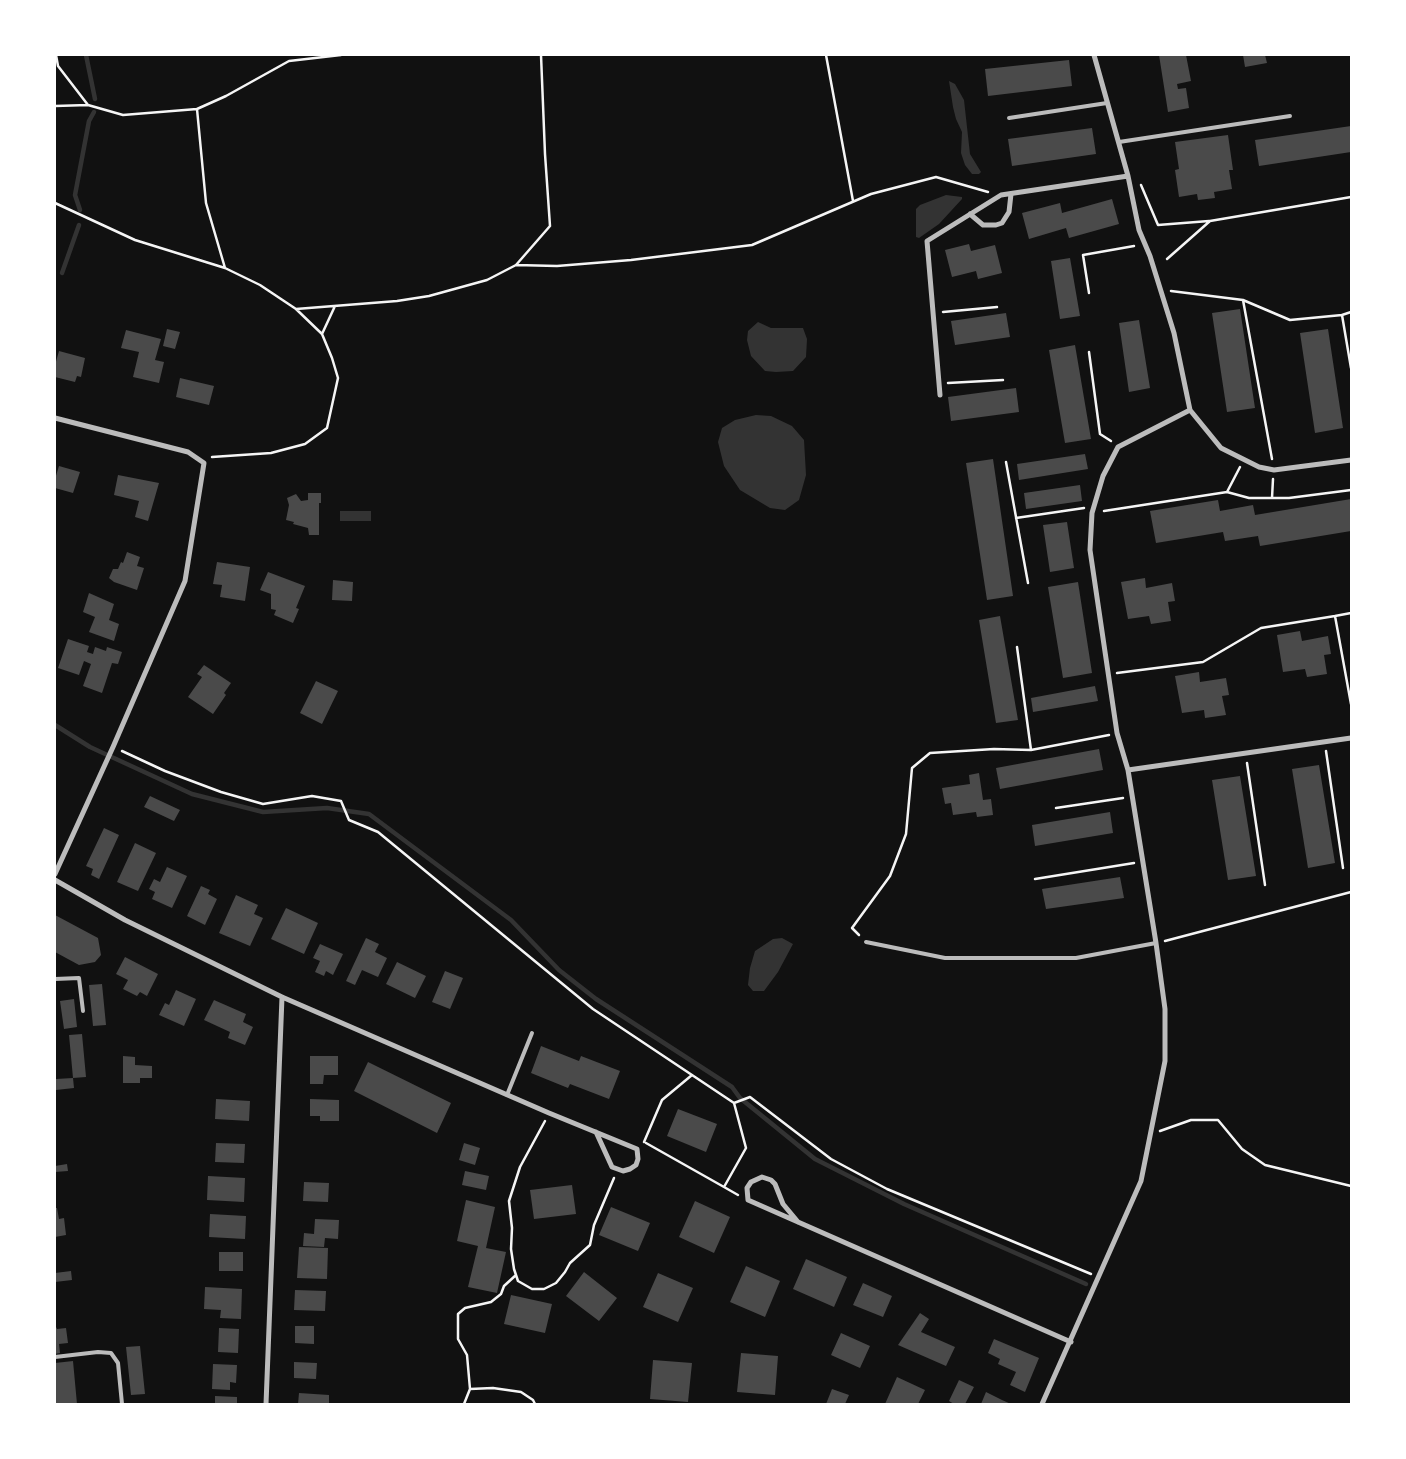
<!DOCTYPE html>
<style>
body{margin:0}
#map{position:relative;width:1406px;height:1459px;overflow:hidden;background:#111;font-family:"Exo 2",sans-serif}
canvas{display:block}
.frame{position:absolute;inset:0;border:56px solid #fff;pointer-events:none}
</style>
<div id="map">
<canvas width="1406" height="1459"></canvas>
<div class="frame"></div>
</div>
<script>
const g = document.querySelector('canvas').getContext('2d');
g.lineJoin = 'round';
function fillPath(path, color) { g.fillStyle = color; g.fill(path, 'evenodd'); }
const shape = rows => new Path2D(rows.map(r => 'M' + r).join(''));
function strokePath(path, color, width, dash) { g.strokeStyle = color; g.lineWidth = width; g.lineCap = dash ? 'butt' : 'round'; g.setLineDash(dash || []); g.stroke(path); }
fillPath(shape([
 [949,81,955,84,964,100,970,154,981,172,979,174,972,174,965,165,961,153,962,132,956,119,953,107],
 [946,195,962,197,962,199,939,224,919,238,916,237,916,209,920,205],
 [758,322,771,328,803,328,807,339,806,357,793,371,776,372,765,371,751,356,747,340,748,331],
 [756,415,771,416,792,426,804,440,806,475,799,500,785,510,770,508,740,490,724,466,718,442,722,428,735,420],
 [340,511,371,511,371,521,340,521],
 [782,938,793,944,778,972,764,991,753,991,748,985,750,968,755,951,773,939]
]), '#333');
strokePath(shape([
 [86,55,95,99],
 [80,210,75,195,89,121,94,112],
 [62,273,79,225],
 [55,725,90,747,192,794,263,812,327,808,369,814,511,920,559,970,596,999,732,1087,740,1098,815,1159,904,1204,1086,1284]
]), '#333', 4.5);
fillPath(shape([
 [1159,55,1186,55,1191,81,1177,84,1178,89,1186,88,1189,108,1168,112],
 [1243,55,1265,55,1267,63,1245,67],
 [1069,60,1072,86,988,96,985,69],
 [1351,126,1351,152,1259,166,1255,140],
 [1092,128,1096,154,1012,166,1008,139],
 [1228,135,1233,170,1229,170,1232,189,1214,192,1215,198,1198,200,1197,194,1179,197,1175,170,1179,169,1175,142],
 [1112,199,1119,224,1069,238,1066,228,1029,239,1022,213,1060,203,1062,213],
 [969,244,971,251,995,245,1002,273,978,279,976,271,952,277,945,250],
 [1070,258,1080,316,1060,319,1051,261],
 [1240,309,1255,408,1227,412,1212,313],
 [1006,313,1010,337,955,345,951,321],
 [1139,320,1150,388,1129,392,1119,323],
 [167,329,180,332,175,349,163,346],
 [1328,329,1343,428,1315,433,1300,333],
 [126,330,161,339,155,360,164,362,159,383,133,377,139,352,121,348],
 [1075,345,1091,439,1065,443,1049,350],
 [59,351,85,358,81,377,77,376,75,382,55,377,55,365],
 [180,378,214,386,209,405,176,397],
 [1016,388,1019,412,951,421,948,397],
 [1085,454,1088,469,1019,480,1017,464],
 [993,459,1013,596,987,600,966,463],
 [59,466,80,472,73,493,55,488,55,479],
 [118,475,159,483,148,521,135,517,139,501,114,495],
 [1080,485,1082,501,1026,509,1024,493],
 [308,493,321,493,321,503,319,503,319,535,309,535,308,528,293,524,294,522,286,520,289,505,287,498,296,494,301,501,308,500],
 [1351,499,1351,531,1260,546,1258,536,1225,541,1223,532,1156,543,1150,511,1218,500,1220,511,1253,505,1255,515],
 [1067,522,1074,568,1050,572,1043,525],
 [127,552,140,557,137,566,144,568,137,590,114,582,109,578,113,569,118,569,121,562,123,563],
 [217,562,250,567,245,601,220,597,222,585,213,584],
 [268,572,305,586,296,608,299,609,293,623,274,615,276,610,271,609,271,594,260,590],
 [1145,578,1146,588,1172,583,1175,601,1168,602,1171,621,1151,624,1149,616,1128,619,1121,582],
 [333,580,353,582,352,601,332,600],
 [1078,582,1092,673,1063,678,1048,587],
 [89,593,114,604,109,620,119,624,114,641,89,632,95,617,83,612],
 [1000,616,1018,720,996,723,979,620],
 [1300,631,1302,641,1328,636,1331,654,1324,655,1327,674,1307,677,1305,669,1283,672,1277,635],
 [68,639,89,646,87,652,93,654,95,647,106,651,107,647,122,652,118,664,112,663,102,693,83,686,91,664,84,661,79,675,58,668],
 [204,665,231,683,224,693,226,695,213,714,188,697,202,677,197,674],
 [1199,672,1200,682,1226,678,1229,695,1222,696,1226,715,1205,718,1204,710,1182,713,1175,676],
 [316,681,338,691,322,724,300,713],
 [1095,686,1098,701,1033,712,1031,698],
 [1099,749,1103,770,1000,789,996,768],
 [1319,765,1335,863,1308,868,1292,769],
 [979,773,983,800,991,799,993,815,977,817,976,812,953,815,951,803,945,804,942,788,970,784,969,775],
 [1240,776,1256,876,1228,880,1212,780],
 [150,796,180,810,174,821,144,807],
 [1110,812,1113,833,1035,846,1032,825],
 [104,828,119,835,99,879,91,875,93,869,86,866],
 [135,843,156,853,138,891,117,882],
 [167,867,187,876,172,908,152,899,155,892,149,889,154,879,160,882],
 [1120,877,1124,898,1046,909,1042,889],
 [201,886,210,890,208,894,217,899,205,925,187,916],
 [236,895,258,905,254,914,263,918,250,946,219,933],
 [286,908,318,923,304,954,271,939],
 [55,915,98,938,101,955,95,962,79,965,55,952],
 [366,938,379,944,375,952,387,958,378,977,362,970,355,985,346,981],
 [320,944,343,954,333,975,326,971,324,976,315,972,320,961,313,958],
 [125,957,158,974,147,996,140,992,137,996,123,989,128,980,116,974],
 [397,962,426,976,415,998,386,984],
 [445,971,463,978,450,1009,432,1002],
 [102,984,106,1025,93,1026,89,985],
 [176,990,196,999,184,1026,159,1015,165,1003,169,1005],
 [74,999,77,1027,64,1029,60,1001],
 [214,1000,246,1014,243,1022,253,1027,245,1045,228,1038,230,1032,204,1020],
 [82,1034,86,1077,73,1078,69,1035],
 [541,1046,579,1061,581,1056,620,1071,609,1099,570,1084,568,1088,531,1073],
 [123,1056,135,1057,135,1065,152,1066,152,1078,140,1078,140,1083,123,1083],
 [310,1056,338,1056,338,1075,324,1075,323,1084,310,1084],
 [368,1062,451,1103,437,1133,354,1091],
 [73,1078,74,1088,56,1090,56,1079],
 [216,1099,250,1101,249,1121,215,1119],
 [310,1099,339,1100,339,1121,320,1121,320,1116,310,1116],
 [678,1109,717,1124,706,1152,667,1136],
 [216,1143,245,1144,244,1163,215,1162],
 [464,1143,480,1148,475,1165,459,1160],
 [67,1164,68,1171,55,1172,55,1166],
 [465,1171,489,1176,486,1190,462,1185],
 [208,1176,245,1178,244,1202,207,1200],
 [304,1182,329,1183,328,1202,303,1201],
 [572,1185,576,1214,534,1219,530,1190],
 [466,1200,495,1207,486,1248,506,1252,497,1293,468,1287,478,1246,457,1241],
 [695,1201,730,1217,714,1253,679,1237],
 [611,1207,650,1223,638,1251,599,1235],
 [55,1208,57,1208,59,1219,64,1218,66,1235,55,1237],
 [210,1214,246,1216,245,1239,209,1237],
 [315,1219,339,1220,338,1239,325,1238,324,1247,303,1246,304,1233,314,1234],
 [299,1247,328,1248,327,1279,297,1278],
 [219,1252,243,1252,243,1271,219,1271],
 [806,1259,847,1277,834,1307,793,1289],
 [746,1266,780,1281,765,1317,730,1302],
 [71,1271,72,1280,55,1282,55,1273],
 [584,1272,617,1298,599,1321,566,1296],
 [658,1273,693,1288,678,1322,643,1307],
 [863,1283,892,1296,883,1317,853,1305],
 [205,1287,242,1289,241,1319,220,1318,221,1310,204,1309],
 [295,1290,326,1291,325,1311,294,1310],
 [511,1295,552,1304,545,1333,504,1324],
 [920,1313,929,1319,921,1332,955,1347,946,1366,898,1345],
 [55,1325,57,1329,66,1328,68,1343,59,1344,60,1353,55,1354],
 [295,1326,314,1326,314,1344,295,1343],
 [219,1328,239,1329,238,1353,218,1352],
 [841,1333,870,1346,860,1368,831,1355],
 [994,1339,1039,1358,1025,1392,1010,1385,1016,1372,998,1364,1000,1359,988,1353],
 [140,1346,145,1394,131,1395,126,1347],
 [741,1353,778,1356,775,1395,737,1392],
 [653,1360,692,1363,688,1402,650,1399],
 [73,1361,77,1404,55,1404,55,1363],
 [294,1362,317,1363,316,1379,294,1378],
 [213,1364,237,1365,236,1383,230,1382,230,1390,212,1389],
 [897,1377,925,1390,918,1404,885,1404],
 [959,1380,974,1387,965,1404,954,1404,949,1401],
 [832,1389,849,1395,845,1404,826,1404],
 [986,1392,1002,1400,1011,1404,981,1404],
 [299,1393,329,1395,329,1404,298,1404],
 [215,1396,237,1397,237,1404,215,1404]
]), '#4a4a4a');
strokePath(shape([
 [826,55,853,201],
 [55,106,88,105],
 [197,109,226,96,289,61,341,55],
 [1141,185,1158,225,1209,221],
 [55,203,135,240,225,268,206,203,197,109,123,115,88,105,58,66,56,55],
 [1167,259,1210,221,1351,197],
 [516,265,557,266,631,260,752,245,871,194,936,177,988,192],
 [1171,291,1243,300,1290,320,1342,315,1351,368],
 [1089,293,1083,255,1134,246],
 [1243,300,1272,459],
 [296,309,397,301,429,296,487,280,516,265,550,226,545,154,541,55],
 [943,312,997,307],
 [1342,315,1351,312],
 [322,334,335,306],
 [1089,352,1100,434,1111,441],
 [948,383,1003,380],
 [212,457,271,453,305,444,327,428,338,378,332,358,322,334,296,309,260,285,225,268],
 [1006,462,1028,583],
 [1227,492,1240,467],
 [1272,498,1273,479],
 [1104,511,1227,492,1249,498,1289,498,1351,490],
 [1016,518,1084,508],
 [1335,616,1351,613],
 [1017,647,1031,750],
 [1117,673,1203,662,1261,628,1335,616,1351,704],
 [122,751,165,771,221,792,263,804,312,796,341,801,349,820,378,832,593,1009,734,1103,746,1148,724,1187,646,1143],
 [1326,751,1343,868],
 [1247,763,1265,885],
 [1056,808,1123,798],
 [1035,879,1134,863],
 [859,935,852,928,890,876,906,834,912,768,930,753,994,749,1031,750,1109,735],
 [1165,941,1351,892],
 [734,1103,750,1097,831,1159,887,1189,1091,1274],
 [545,1121,520,1167,509,1201,512,1228,511,1249,514,1269,518,1281,532,1289,544,1289,556,1283,565,1272,570,1263,590,1245,594,1225,614,1178],
 [1160,1131,1191,1120,1218,1120,1242,1149,1265,1165,1351,1186],
 [644,1142,662,1100,692,1075],
 [724,1187,738,1195],
 [470,1389,493,1388,521,1392,533,1400,535,1404],
 [464,1404,470,1389,467,1355,458,1339,458,1314,465,1308,491,1302,501,1294,504,1286,516,1275]
]), '#f5f5f5', 2.5);
strokePath(shape([
 [1009,118,1107,103],
 [1119,142,1290,116],
 [866,942,945,958,1076,958,1156,943],
 [55,979,79,978,83,1011],
 [507,1095,532,1033],
 [55,1357,98,1352,111,1353,118,1363,122,1404]
]), '#bcbcbc', 4);
strokePath(shape([
 [1094,55,1128,176,1139,230,1150,256,1174,333,1190,410,1221,448,1259,467,1274,470,1351,460],
 [970,214,983,225,996,225,1002,223,1009,212,1011,194],
 [940,395,927,241,1001,195,1128,176],
 [55,418,188,452,204,463,185,581,113,747,55,874],
 [1128,770,1351,738],
 [55,880,125,920,282,997,549,1113,637,1149,638,1159,636,1165,630,1169,623,1171,612,1167,596,1132],
 [798,1222,783,1204,775,1184,771,1180,762,1177,751,1182,747,1188,748,1200,798,1222,1071,1342],
 [266,1404,282,997],
 [1042,1404,1141,1181,1165,1061,1165,1009,1156,943,1128,770,1117,733,1090,550,1092,513,1103,476,1118,447,1190,410]
]), '#bcbcbc', 5);
</script>
